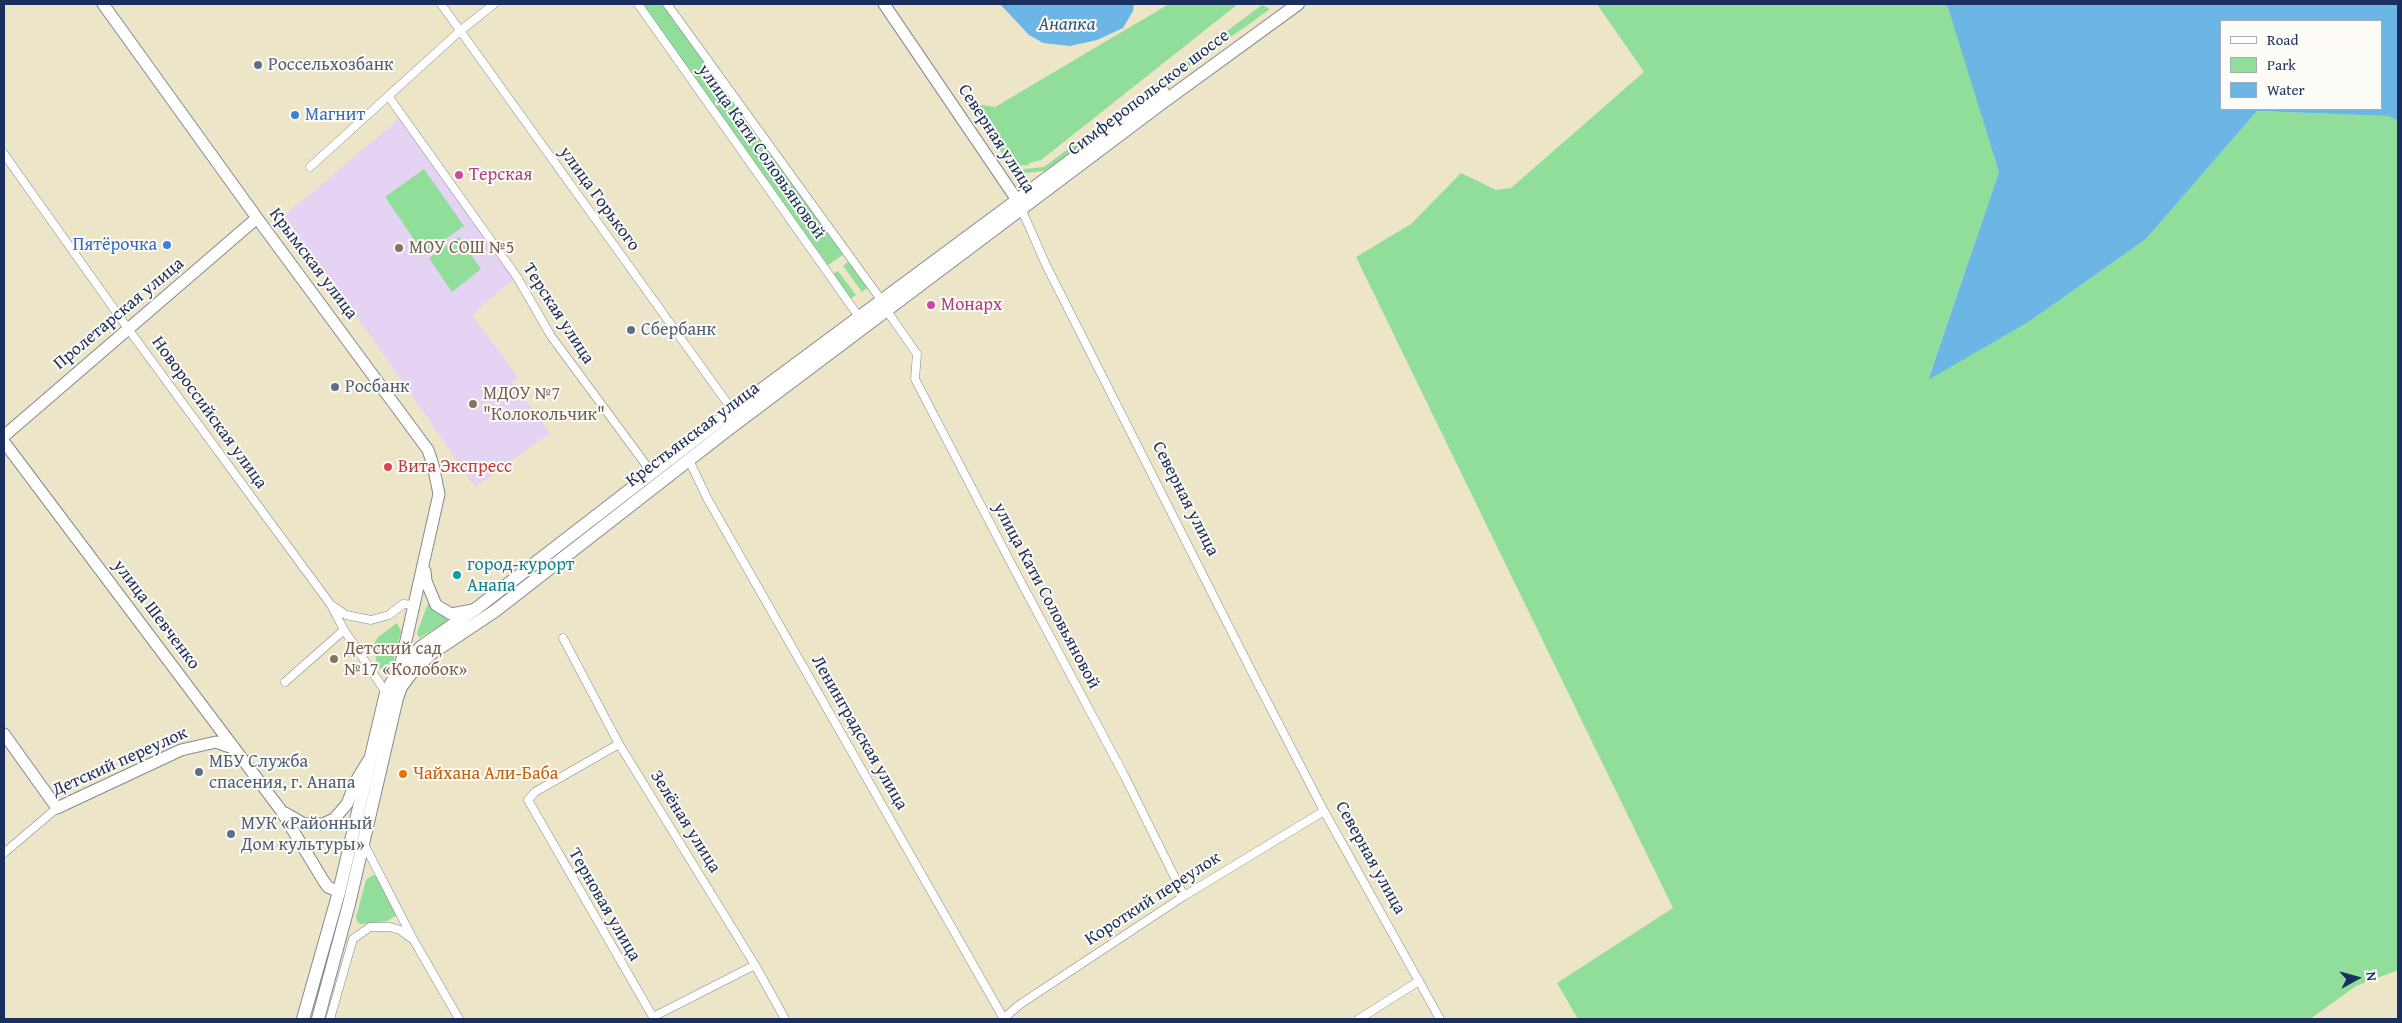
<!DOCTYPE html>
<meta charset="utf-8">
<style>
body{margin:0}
#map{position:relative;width:2402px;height:1023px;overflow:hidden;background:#ede5c7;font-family:"Gentium Book Plus",serif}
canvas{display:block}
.frame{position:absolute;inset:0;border:5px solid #1b2f5e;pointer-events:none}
.legend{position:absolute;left:2220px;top:20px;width:162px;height:90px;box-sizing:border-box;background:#fdfcf7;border:1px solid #a3aaba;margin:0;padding:6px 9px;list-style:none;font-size:15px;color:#1b2f5e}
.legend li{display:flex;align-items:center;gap:10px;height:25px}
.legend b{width:25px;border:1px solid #a3aaba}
.north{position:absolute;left:2332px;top:953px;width:50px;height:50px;-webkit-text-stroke:4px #fdfcf7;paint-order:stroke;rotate:83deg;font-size:14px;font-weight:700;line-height:20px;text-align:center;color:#1b2f5e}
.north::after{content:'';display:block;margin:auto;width:18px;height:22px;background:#1b2f5e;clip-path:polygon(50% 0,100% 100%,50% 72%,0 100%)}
</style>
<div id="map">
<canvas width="2402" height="1023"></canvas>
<div class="frame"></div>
<ul class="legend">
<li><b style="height:6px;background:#fff"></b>Road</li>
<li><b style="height:14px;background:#91dd9a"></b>Park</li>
<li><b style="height:14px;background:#6bb6e4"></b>Water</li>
</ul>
<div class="north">N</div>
</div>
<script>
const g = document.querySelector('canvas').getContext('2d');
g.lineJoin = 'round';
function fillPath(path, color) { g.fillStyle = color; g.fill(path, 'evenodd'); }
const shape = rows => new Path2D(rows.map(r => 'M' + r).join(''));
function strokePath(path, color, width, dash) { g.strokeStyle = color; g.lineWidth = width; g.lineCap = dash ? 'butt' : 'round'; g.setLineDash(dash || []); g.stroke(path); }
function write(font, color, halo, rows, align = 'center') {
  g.font = font + ' "Gentium Book Plus",serif'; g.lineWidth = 4; g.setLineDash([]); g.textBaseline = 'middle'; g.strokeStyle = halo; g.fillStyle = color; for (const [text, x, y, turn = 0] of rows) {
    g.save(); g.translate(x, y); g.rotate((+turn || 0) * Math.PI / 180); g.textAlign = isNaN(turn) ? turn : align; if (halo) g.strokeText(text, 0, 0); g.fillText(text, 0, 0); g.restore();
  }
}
fillPath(shape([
 [400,118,514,279,472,315,518,377,512,382,550,433,475,487,372,338,283,217]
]), '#e4d3f2');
fillPath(shape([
 [641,4,664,4,844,254,828,265],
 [1169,4,1238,4,1041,160,1029,163,1029,165,1011,166,987,132,993,131,975,104,995,107],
 [1597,4,1949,5,1999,172,1928,379,2030,321,2146,239,2257,111,2388,116,2398,121,2398,970,2356,986,2310,1019,1578,1019,1557,983,1673,908,1356,257,1411,224,1461,173,1496,190,1511,188,1644,72],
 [1262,5,1270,9,1044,171,1024,173,1014,170,1044,167],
 [424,169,464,226,424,254,385,197],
 [459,237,481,269,452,292,429,258],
 [848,262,867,288,862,292,843,266],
 [838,271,856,295,850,299,833,274],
 [428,603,430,603,447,619,446,622,419,638,417,633],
 [397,623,401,631,392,666,390,670,381,670,377,663,373,645,378,637],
 [373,875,377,877,397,915,387,921,362,924,358,923,356,918,366,880]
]), '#91dd9a');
fillPath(shape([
 [1000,4,1134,4,1133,11,1123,28,1097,40,1070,46,1043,43,1029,35],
 [1947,4,2398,4,2398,121,2388,116,2257,111,2146,239,2030,321,1928,380,1999,172],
 [2221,21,2381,21,2381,109,2221,109]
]), '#6bb6e4');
const street = shape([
 [441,4,733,411],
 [638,4,859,317],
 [667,4,882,301],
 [389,97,517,277,551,336,652,473],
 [4,154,129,330,331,605,344,630,387,694],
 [310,167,460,31,494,4],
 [1020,206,1046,265,1257,682,1324,811,1440,1019],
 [887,311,917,354,915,379,1013,567,1124,775,1184,896],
 [689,460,707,498,1004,1019],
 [333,606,346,615,371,620,389,615,403,604,415,605],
 [563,638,619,744,755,965,785,1019],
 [285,682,344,630],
 [619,744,535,792,528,800,653,1017,755,965],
 [363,842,413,939,459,1019],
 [4,853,57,808],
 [330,1019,353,939,370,927,390,927,400,930,411,938],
 [1003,1019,1019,1005,1184,896,1324,811],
 [1359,1019,1419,981]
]);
const secondary = shape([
 [103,4,257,218,428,450,433,465,439,494,400,667],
 [884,4,1017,200],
 [4,436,257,218],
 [4,442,280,809,323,880,328,887,339,892],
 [425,571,426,581,436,605,451,614,473,610],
 [4,734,57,808,181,750,216,742,233,748],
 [285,813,304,824,323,824,334,819,347,804,356,781,368,761]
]);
const primary = shape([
 [303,1019,339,892,386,693,400,667,421,647,477,608,719,421,1163,92],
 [318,1019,349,904,397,698,401,687,412,672,432,653,495,611,726,431,1162,103,1298,4]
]);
strokePath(street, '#848a92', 9);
strokePath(secondary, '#848a92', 13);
strokePath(primary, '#848a92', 14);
strokePath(street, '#fff', 8);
strokePath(secondary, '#fff', 11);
strokePath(primary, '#fff', 12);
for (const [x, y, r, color] of [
 [258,65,5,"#5c6f8a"],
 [295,115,5,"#3f7fe0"],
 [459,175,5,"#d1479c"],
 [167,245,5,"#3f7fe0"],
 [399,248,5,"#8d6e63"],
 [931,305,5,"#d1479c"],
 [631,330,5,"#5c6f8a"],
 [335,387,5,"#5c6f8a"],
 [473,404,5,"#8d6e63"],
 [388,467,5,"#e0444e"],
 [457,575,5,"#0f9aa8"],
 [334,659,5,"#8d6e63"],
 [199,772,5,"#5c6f8a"],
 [403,774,5,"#e8710a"],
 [231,834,5,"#5c6f8a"]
]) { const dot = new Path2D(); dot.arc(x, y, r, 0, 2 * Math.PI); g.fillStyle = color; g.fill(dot); strokePath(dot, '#fdfcf7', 2); }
write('18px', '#4e5e75', '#fdfcf7', [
 ["Россельхозбанк",268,65],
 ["Сбербанк",641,330],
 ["Росбанк",345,387],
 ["МБУ Служба",209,762],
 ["спасения, г. Анапа",209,783],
 ["МУК «Районный",241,824],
 ["Дом культуры»",241,845]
], 'left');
write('18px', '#1b2f5e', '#fdfcf7', [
 ["Симферопольское шоссе",1149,93,-37],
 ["Северная улица",996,139,57],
 ["улица Кати Соловьяновой",761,152,55],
 ["улица Горького",599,199,54],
 ["Крымская улица",313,264,53],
 ["Пролетарская улица",119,314,-40],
 ["Терская улица",558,314,57],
 ["Новороссийская улица",209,413,54],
 ["Крестьянская улица",693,435,-37],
 ["Северная улица",1185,499,63],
 ["улица Кати Соловьяновой",1046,596,62],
 ["улица Шевченко",156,615,53],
 ["Ленинградская улица",859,733,60],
 ["Детский переулок",120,762,-24],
 ["Зелёная улица",685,822,58],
 ["Северная улица",1370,858,61],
 ["Короткий переулок",1153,899,-33],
 ["Терновая улица",604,905,60]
]);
write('18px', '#366cbe', '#fdfcf7', [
 ["Магнит",305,115],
 ["Пятёрочка",157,245,"right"]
], 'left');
write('18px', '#b23c85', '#fdfcf7', [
 ["Терская",469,175],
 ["Монарх",941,305]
], 'left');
write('18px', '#785e54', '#fdfcf7', [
 ["МОУ СОШ №5",409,248],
 ["МДОУ №7",483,394],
 ["\"Колокольчик\"",483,415],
 ["Детский сад",344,649],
 ["№17 «Колобок»",344,670]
], 'left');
write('18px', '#be3a42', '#fdfcf7', [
 ["Вита Экспресс",398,467]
], 'left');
write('18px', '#0d838f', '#fdfcf7', [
 ["город-курорт",467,565],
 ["Анапа",467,586]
], 'left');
write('18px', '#c56008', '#fdfcf7', [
 ["Чайхана Али-Баба",413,774]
], 'left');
write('italic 19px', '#335886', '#fdfcf7', [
 ["Анапка",1067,25]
]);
</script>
